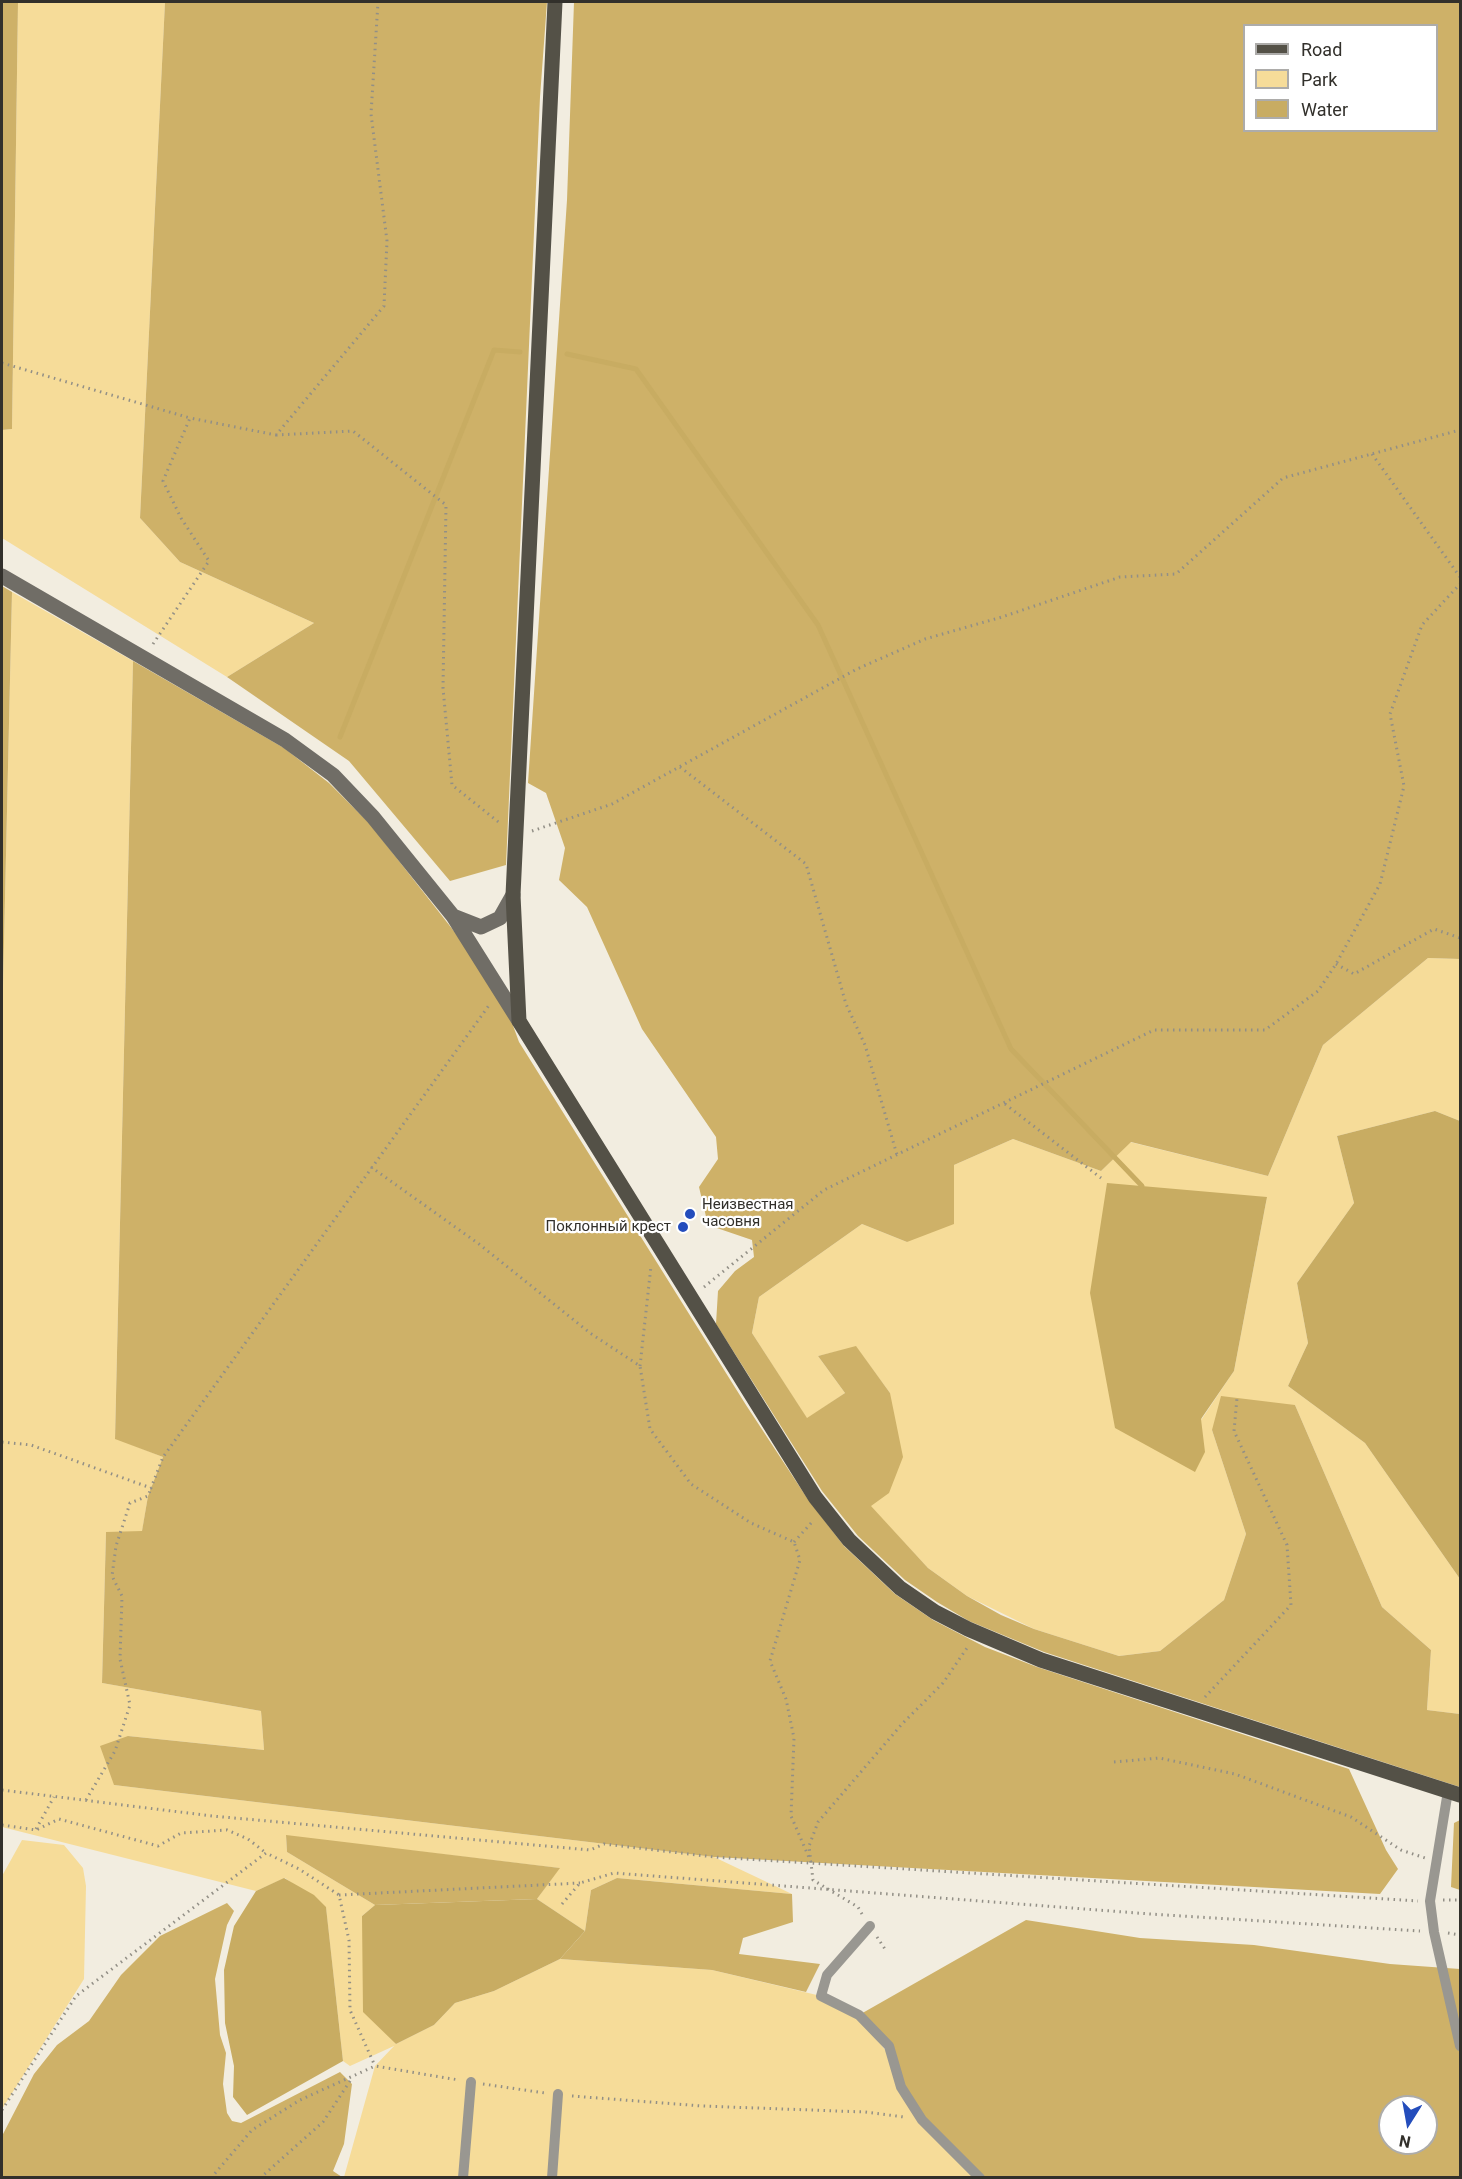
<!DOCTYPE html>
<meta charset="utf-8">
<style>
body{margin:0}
#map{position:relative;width:1462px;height:2179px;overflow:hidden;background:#f2ede0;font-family:Roboto,sans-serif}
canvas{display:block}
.frame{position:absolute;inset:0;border:3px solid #32302b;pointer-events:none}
.legend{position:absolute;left:1243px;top:24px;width:195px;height:108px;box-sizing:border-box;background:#fff;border:2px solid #adacaa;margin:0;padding:8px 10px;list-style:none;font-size:18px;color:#32302b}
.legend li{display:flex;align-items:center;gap:12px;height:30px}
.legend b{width:30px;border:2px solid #adacaa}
.north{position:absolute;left:1378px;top:2095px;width:60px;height:60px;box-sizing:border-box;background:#fff;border:2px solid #adacaa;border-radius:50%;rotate:191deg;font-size:16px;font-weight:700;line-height:24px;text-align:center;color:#32302b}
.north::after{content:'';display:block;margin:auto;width:21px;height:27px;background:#244dbc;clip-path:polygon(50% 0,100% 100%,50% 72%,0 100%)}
</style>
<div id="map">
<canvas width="1462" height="2179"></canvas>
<div class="frame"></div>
<ul class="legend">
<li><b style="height:8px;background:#545147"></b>Road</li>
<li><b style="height:16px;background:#f6dc99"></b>Park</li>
<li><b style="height:16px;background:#c8ac62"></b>Water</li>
</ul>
<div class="north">N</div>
</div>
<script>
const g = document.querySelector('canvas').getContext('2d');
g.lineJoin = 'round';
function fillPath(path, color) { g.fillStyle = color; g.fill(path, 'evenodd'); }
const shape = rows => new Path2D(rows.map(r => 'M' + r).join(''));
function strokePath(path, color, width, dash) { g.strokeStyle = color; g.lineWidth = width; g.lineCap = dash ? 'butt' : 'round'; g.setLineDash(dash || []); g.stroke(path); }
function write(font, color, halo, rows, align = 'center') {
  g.font = font + ' Roboto,sans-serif'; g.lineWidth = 4.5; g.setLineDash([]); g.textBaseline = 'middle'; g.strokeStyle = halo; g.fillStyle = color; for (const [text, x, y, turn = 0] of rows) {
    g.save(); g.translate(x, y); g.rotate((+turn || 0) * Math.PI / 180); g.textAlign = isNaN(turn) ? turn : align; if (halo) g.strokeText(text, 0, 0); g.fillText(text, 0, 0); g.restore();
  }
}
fillPath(shape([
 [18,2,165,2,140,518,180,562,314,623,227,677,2,538,2,430,12,429],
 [12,592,133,661,115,1438,163,1457,148,1496,142,1532,106,1532,102,1683,261,1711,264,1750,128,1736,114,1785,714,1857,792,1894,617,1878,591,1890,585,1931,537,1899,559,1868,286,1836,287,1852,375,1905,362,1916,391,2037,396,2044,434,2025,455,2003,494,1991,560,1959,712,1970,821,1996,859,2015,980,2177,344,2177,375,2066,394,2046,350,2066,343,2061,326,1908,285,1878,256,1891,2,1827,2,1030],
 [1428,958,1460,959,1460,1121,1435,1111,1337,1136,1354,1203,1297,1283,1308,1343,1288,1386,1365,1443,1460,1579,1460,1714,1427,1710,1431,1650,1382,1607,1295,1405,1212,1430,1246,1534,1224,1600,1160,1651,1119,1656,1034,1629,967,1596,928,1568,870,1506,890,1393,856,1347,818,1356,845,1393,807,1419,752,1333,759,1297,862,1224,907,1242,954,1165,1013,1139,1101,1171,1130,1142,1268,1176,1323,1045],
 [1267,1197,1234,1371,1201,1420],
 [22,1840,64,1845,83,1868,86,1886,84,1979,2,2109,2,1876]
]), '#f6dc99');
fillPath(shape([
 [2,2,18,2,12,429,2,430],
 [165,2,547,2,540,97,506,865,450,881,349,761,227,677,314,623,180,562,140,518],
 [574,2,1460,2,1460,959,1428,958,1323,1045,1268,1176,1131,1142,1101,1171,1013,1139,954,1165,954,1224,907,1242,862,1224,759,1297,752,1333,807,1418,845,1393,818,1356,856,1346,890,1393,903,1457,889,1493,871,1506,928,1568,967,1596,1001,1615,1034,1629,1119,1656,1160,1651,1224,1600,1246,1534,1212,1430,1221,1396,1295,1405,1382,1607,1431,1650,1427,1710,1460,1714,1460,1787,1044,1652,969,1621,937,1602,905,1580,858,1536,822,1491,716,1324,718,1291,735,1271,754,1257,752,1240,708,1225,699,1187,718,1159,716,1137,642,1029,587,907,559,880,565,848,546,793,528,783,567,200],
 [1244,26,1436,26,1436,130,1244,130],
 [2,586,12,592,2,1030],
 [133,661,284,748,329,783,370,824,500,990,519,1042,746,1405,807,1498,844,1546,895,1594,933,1620,985,1647,1037,1667,1349,1769,1386,1850,1398,1869,1380,1894,714,1857,114,1785,100,1746,128,1736,264,1750,261,1711,102,1683,106,1532,142,1531,148,1496,163,1457,115,1439],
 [1460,1820,1460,1890,1451,1887,1454,1823],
 [286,1835,560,1868,537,1899,375,1905,287,1852],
 [617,1878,792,1894,793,1922,743,1938,739,1954,820,1964,806,1992,712,1970,560,1959,585,1931,591,1890],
 [227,1903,234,1911,227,1925,215,1979,220,2035,226,2053,223,2084,227,2113,232,2121,241,2123,340,2072,352,2084,344,2144,333,2171,342,2177,2,2177,2,2136,34,2074,57,2045,89,2021,121,1975,160,1936],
 [1026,1920,1140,1938,1254,1945,1390,1964,1460,1969,1460,2177,980,2177,922,2120,901,2087,889,2046,859,2015],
 [1390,2107,1426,2107,1426,2143,1390,2143]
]), '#ceb168');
fillPath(shape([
 [1435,1111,1460,1121,1460,1579,1365,1443,1288,1386,1308,1343,1297,1283,1354,1203,1337,1136],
 [1107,1183,1267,1197,1234,1371,1201,1419,1205,1452,1195,1472,1115,1428,1090,1293],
 [284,1878,314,1895,326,1907,343,2061,247,2115,233,2097,234,2066,225,2023,224,1970,234,1926,256,1891],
 [537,1899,585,1931,560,1959,494,1991,455,2003,434,2025,396,2044,363,2012,362,1916,375,1905]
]), '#c8ac62');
strokePath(shape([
 [567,354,636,369,818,625,1011,1049,1142,1186],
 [340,737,494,350,520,352]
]), '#c8ac62', 5);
strokePath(shape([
 [2,363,190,418],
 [276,435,353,431,446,505,443,688,452,785,501,824],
 [1372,454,1460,577],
 [153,644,209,561,181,518,163,481,190,418,276,435,384,306,387,241,371,114,378,2],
 [680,767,806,864,846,1004,865,1045,897,1155],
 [532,831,612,804,857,669,925,639,1002,617,1120,577,1176,574,1283,478,1460,430],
 [1336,964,1354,974,1434,929,1460,938],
 [1005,1104,1101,1178],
 [371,1167,479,1244,590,1333,640,1366,650,1429,691,1484,751,1523,794,1542,800,1560,770,1661,786,1699,794,1738,791,1816,811,1862],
 [704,1287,824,1190,1154,1030,1265,1030,1318,991,1336,964,1380,884,1404,786,1390,714,1422,625,1460,584],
 [640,1366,651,1266],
 [2,1442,31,1445,151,1488,163,1457,490,1004],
 [794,1542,813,1521],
 [1205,1697,1291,1605,1287,1545,1234,1431,1237,1398],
 [1114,1762,1159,1758,1235,1774,1351,1817,1401,1850,1425,1858],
 [2,1790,212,1816,590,1850,604,1844,714,1857,1418,1901],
 [86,1800,115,1751,130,1705,120,1659,122,1596,112,1576,116,1546,130,1503,148,1496,151,1488],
 [2,1825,36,1830,59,1819,158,1846,181,1833,227,1830,248,1839,266,1853],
 [36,1829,54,1797],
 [339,1895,580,1883],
 [1443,1900,1460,1900],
 [562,1904,580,1883,614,1873,1150,1914,1420,1931],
 [862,1914,858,1907,813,1880,809,1846,818,1822,902,1724,943,1683,969,1645],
 [1448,1933,1460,1935],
 [877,1937,885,1949],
 [483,2084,545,2093],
 [572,2096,702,2106,865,2112,904,2117],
 [2,2110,76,1996,266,1853,299,1869,339,1895,349,1940,350,2010,375,2066],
 [211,2178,252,2130,300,2100,375,2066,459,2080],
 [260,2178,323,2122,352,2078]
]), '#928f86', 3, [1.5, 4.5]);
strokePath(shape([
 [1448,1791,1430,1901,1434,1932,1460,2046],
 [870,1926,827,1975,821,1996,859,2015,889,2046,901,2087,922,2120,980,2178],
 [463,2178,471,2082],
 [552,2178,558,2094]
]), '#999791', 10);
strokePath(shape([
 [2,576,285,740,333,775,373,817,453,916,519,1021],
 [453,916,481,927,500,918,513,895]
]), '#706d66', 15);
strokePath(shape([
 [555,2,513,895,519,1021,815,1497,849,1540,900,1588,935,1612,968,1629,1041,1660,1460,1795]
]), '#545147', 15);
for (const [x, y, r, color] of [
 [690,1214,6,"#244dbc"],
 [683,1227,6,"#244dbc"]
]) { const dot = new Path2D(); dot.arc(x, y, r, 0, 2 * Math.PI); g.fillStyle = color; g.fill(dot); strokePath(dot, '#fff', 2); }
write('15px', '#32302b', '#fff', [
 ["Неизвестная",702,1205],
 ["часовня",702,1222],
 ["Поклонный крест",671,1227,"right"]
], 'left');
</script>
